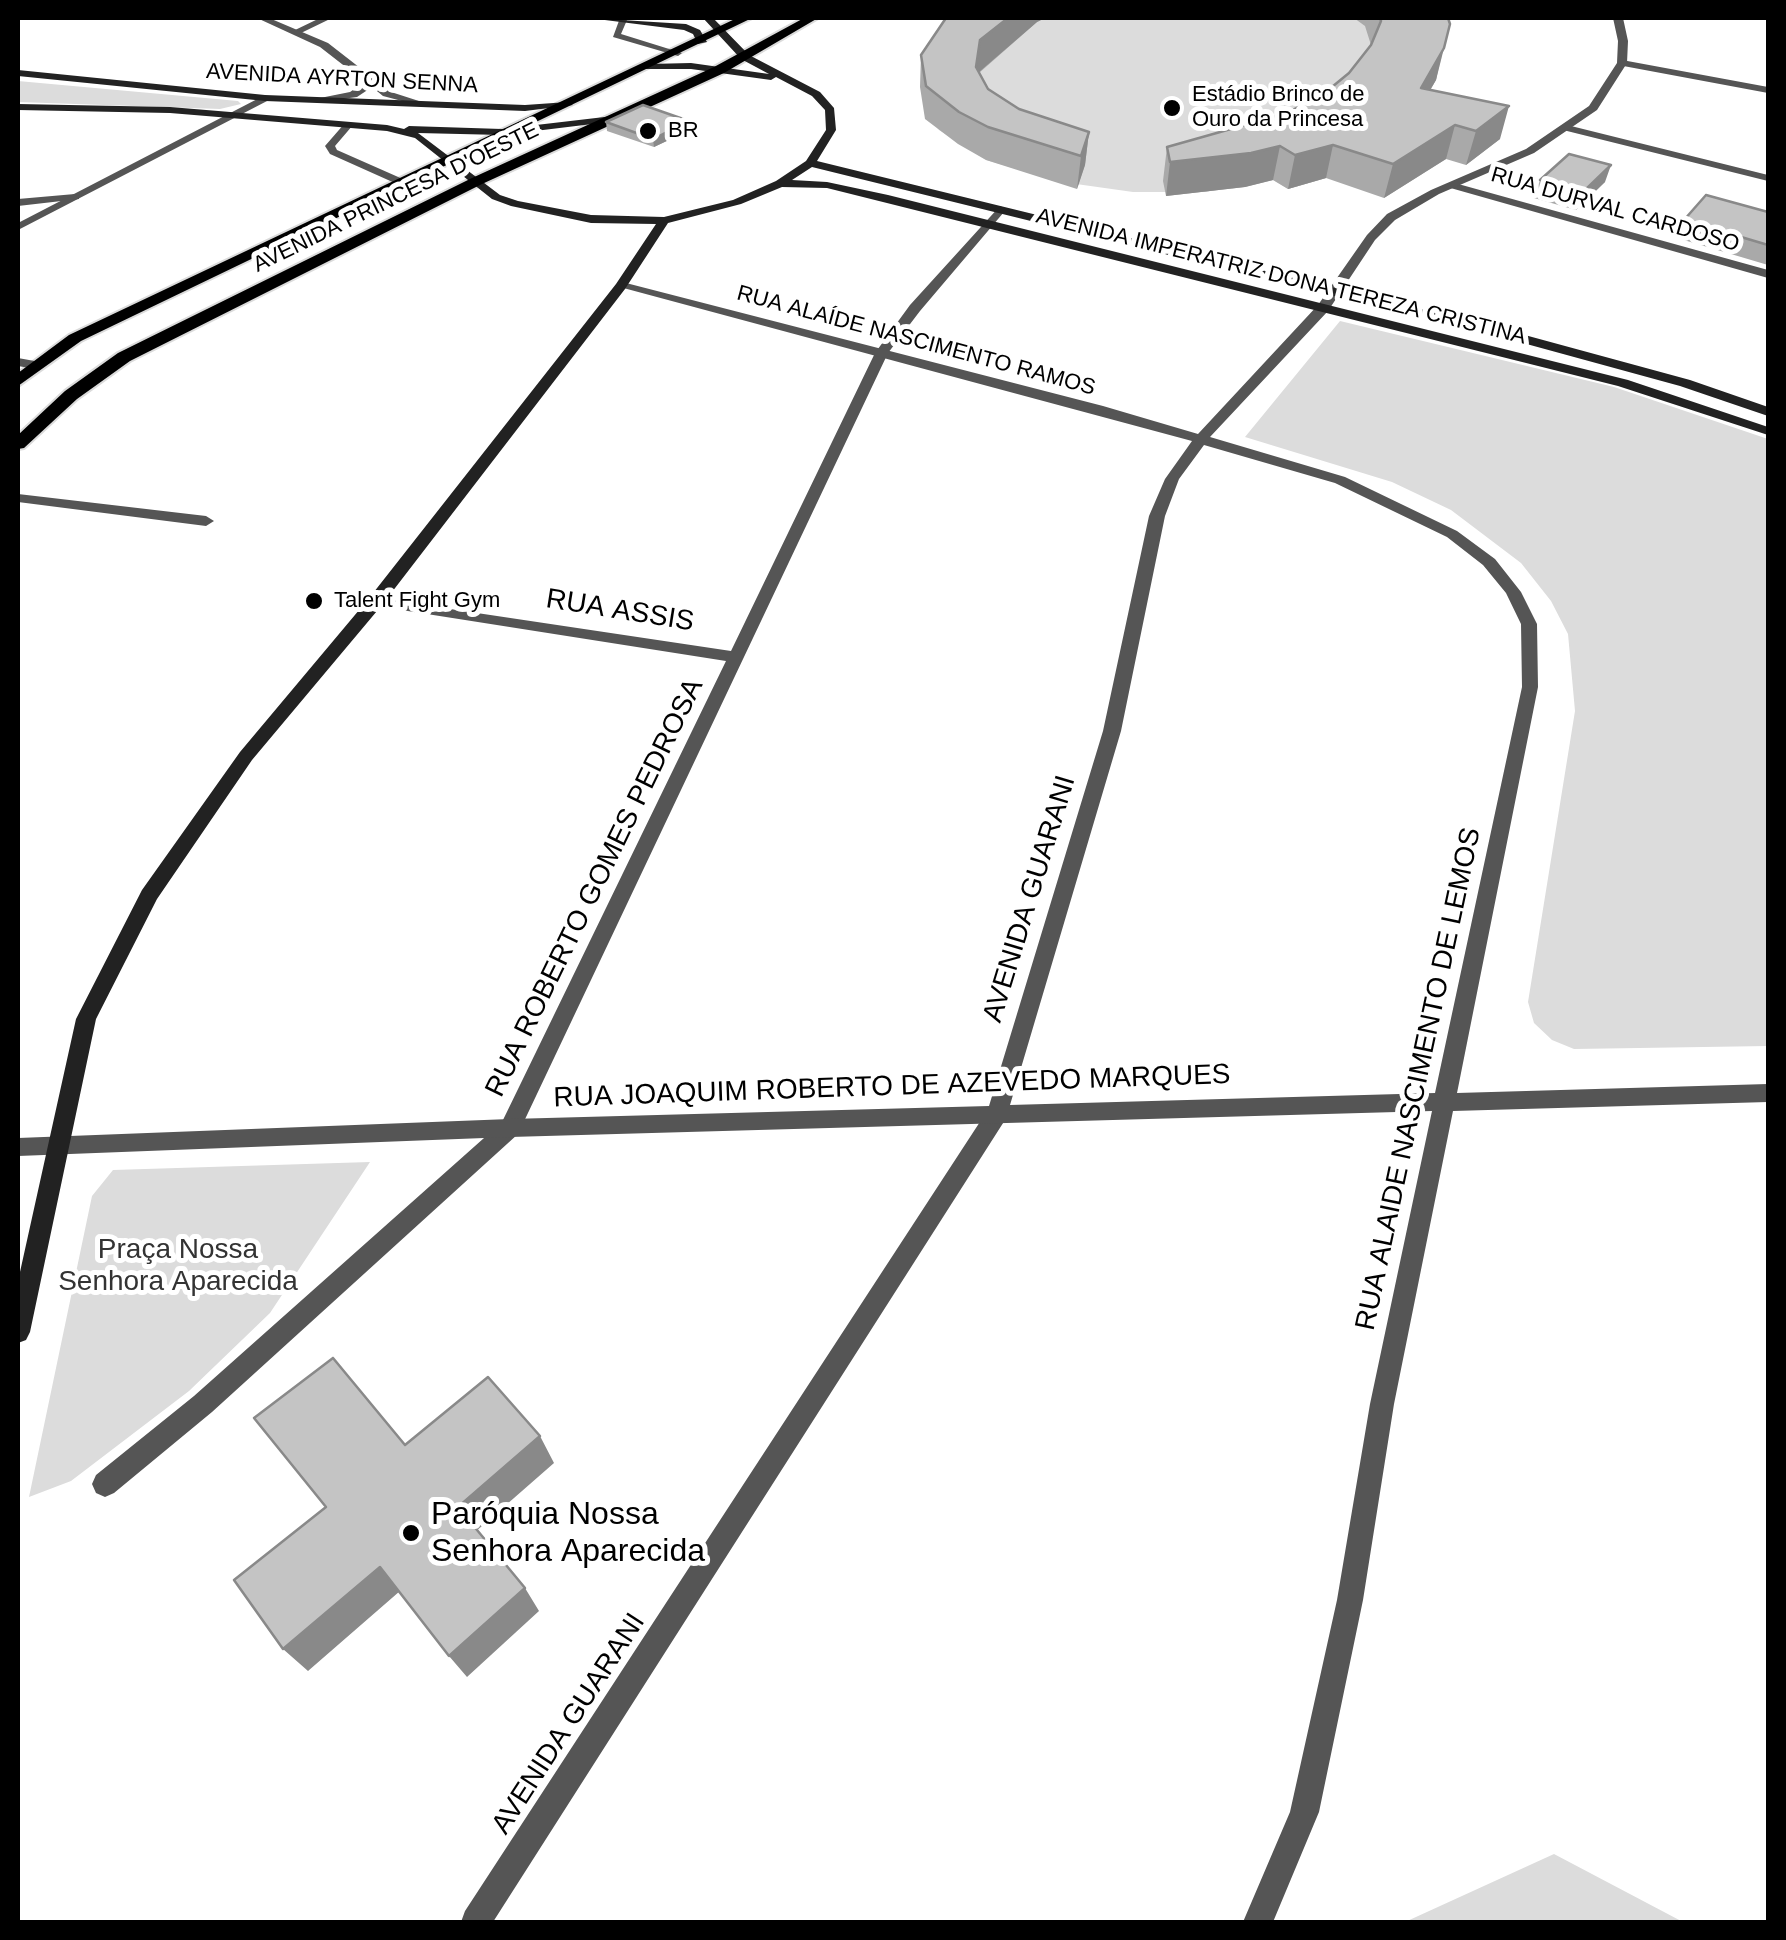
<!DOCTYPE html>
<meta charset="utf-8">
<style>
body{margin:0}
#map{position:relative;width:1786px;height:1940px;overflow:hidden;background:#fff;font-family:Arial,sans-serif}
canvas{display:block}
.frame{position:absolute;inset:0;border:20px solid #000;pointer-events:none}
</style>
<div id="map">
<canvas width="1786" height="1940"></canvas>
<div class="frame"></div>
</div>
<script>
const g = document.querySelector('canvas').getContext('2d');
g.lineJoin = 'round';
function fillPath(path, color) { g.fillStyle = color; g.fill(path, 'evenodd'); }
const shape = rows => new Path2D(rows.map(r => 'M' + r).join(''));
function strokePath(path, color, width, dash) { g.strokeStyle = color; g.lineWidth = width; g.lineCap = dash ? 'butt' : 'round'; g.setLineDash(dash || []); g.stroke(path); }
function write(font, color, halo, rows, align = 'center') {
  g.font = font + ' Arial,sans-serif'; g.lineWidth = 10; g.setLineDash([]); g.textBaseline = 'middle'; g.strokeStyle = halo; g.fillStyle = color; for (const [text, x, y, turn = 0] of rows) {
    g.save(); g.translate(x, y); g.rotate((+turn || 0) * Math.PI / 180); g.textAlign = isNaN(turn) ? turn : align; if (halo) g.strokeText(text, 0, 0); g.fillText(text, 0, 0); g.restore();
  }
}
fillPath(shape([
 [984,18,1403,18,1442,55,1436,80,1422,105,1382,147,1326,178,1288,189,1273,180,1205,192,1133,192,1062,182,986,160,939,130,924,112],
 [18,81,238,101,241,104,220,109,18,102],
 [1340,321,1614,387,1768,439,1768,1046,1574,1049,1552,1040,1534,1023,1528,1002,1575,711,1568,634,1551,601,1521,563,1451,510,1392,482,1245,437],
 [370,1162,270,1313,189,1391,71,1481,29,1497,92,1196,113,1170],
 [1554,1854,1683,1922,1405,1922]
]), '#dcdcdc');
const primary = shape([
 [737,18,752,18,81,341,18,386,18,373,69,335,737,18],
 [804,18,818,18,724,73,482,184,130,361,77,399,24,448,18,449,18,435,65,391,118,353,472,178,714,67,804,18]
]);
strokePath(primary, '#dbdbdb', 4);
fillPath(shape([
 [620,18,627,20,621,34,682,53,678,56,613,37,620,18],
 [345,123,353,125,335,146,337,150,405,180,405,184,397,184,330,154,325,146,345,123]
]), '#555');
fillPath(shape([
 [320,18,332,18,301,33,293,31,320,18],
 [1622,60,1768,87,1768,93,1618,65,1622,60],
 [1567,125,1768,175,1768,181,1563,130,1563,126,1567,125],
 [1451,182,1768,270,1768,278,1447,187,1445,185,1451,182],
 [75,194,79,195,79,199,18,206,18,199,75,194],
 [1000,206,1004,208,1004,212,920,311,888,353,518,1134,212,1412,114,1493,105,1497,96,1493,92,1484,96,1475,194,1396,502,1122,726,661,376,606,368,601,370,597,731,651,875,353,910,305,1000,206],
 [18,494,206,516,214,521,206,526,18,502,18,494],
 [997,1105,1005,1108,1008,1114,1005,1120,493,1922,461,1922,465,1911,989,1108,997,1105]
]), '#555');
fillPath(shape([
 [257,18,269,18,328,43,391,92,422,102,417,105,383,96,372,87,357,97,320,102,320,98,350,92,365,82,320,47,257,18],
 [1613,18,1623,18,1628,41,1627,63,1597,110,1534,153,1439,194,1395,220,1375,240,1328,311,1210,437,1345,477,1457,531,1495,559,1521,592,1537,624,1538,687,1457,1093,1768,1084,1768,1102,1453,1111,1394,1404,1363,1600,1319,1812,1273,1922,1243,1922,1290,1812,1337,1600,1370,1404,1432,1111,510,1137,18,1156,18,1138,510,1119,989,1106,1103,731,1149,516,1165,479,1192,441,616,286,626,283,1103,406,1198,434,1318,305,1367,235,1387,214,1431,190,1526,149,1589,106,1617,63,1618,41,1613,18],
 [1204,445,1335,483,1447,537,1483,565,1506,593,1521,624,1522,687,1435,1093,1010,1105,1121,731,1165,516,1179,479,1204,445],
 [265,95,270,98,269,100,18,230,18,223,265,95],
 [18,358,40,362,42,365,35,369,18,366,18,358]
]), '#555');
fillPath(shape([
 [589,18,686,24,700,30,707,42,698,44,693,34,684,30,589,18],
 [703,18,713,18,749,55,820,92,834,108,836,130,817,161,1510,331,1690,380,1768,407,1768,416,1680,386,1501,337,812,167,792,180,827,182,888,195,1628,380,1768,427,1768,435,1618,386,827,188,782,187,741,204,668,223,625,289,382,605,252,760,157,899,96,1019,30,1332,26,1340,18,1343,18,1281,76,1019,142,890,240,752,370,597,616,284,656,224,591,223,511,206,492,199,415,138,387,131,170,113,18,110,18,104,170,107,387,125,404,129,409,126,502,129,613,116,617,117,617,121,502,135,418,133,500,195,518,201,591,215,664,217,733,200,776,181,806,161,826,130,825,110,812,96,776,77,771,80,691,69,645,69,649,64,691,63,769,74,741,59,703,18],
 [18,70,265,95,525,105,568,102,573,105,525,111,265,101,18,76,18,70]
]), '#222');
fillPath(primary, '#000');
fillPath(shape([
 [946,18,1045,18,1037,22,979,73,988,89,1019,109,1089,132,1085,165,1077,189,986,160,958,144,925,119,920,87,921,55],
 [1354,18,1448,18,1436,80,1430,90,1500,139,1466,165,1446,159,1384,198,1326,178,1288,189,1273,180,1245,187,1166,196,1163,181,1167,147,1284,114,1321,96,1349,73,1371,45,1365,26],
 [689,121,690,130,654,147,607,131,606,122],
 [1540,180,1605,182,1576,210,1534,198],
 [1768,212,1768,265,1677,238,1684,220]
]), '#a9a9a9');
fillPath(shape([
 [1008,18,1045,18,1037,22,979,72,976,67,980,40],
 [1444,48,1436,80,1412,121,1421,88],
 [1509,106,1500,139,1466,165,1476,131],
 [689,121,690,130,654,147,653,139],
 [1455,125,1446,159,1384,198,1393,164],
 [1089,132,1085,165,1077,189,1081,156],
 [1333,145,1326,178,1288,189,1295,155],
 [1280,146,1273,180,1245,187,1166,196,1170,162],
 [1611,165,1605,182,1576,210,1583,192],
 [540,1436,554,1463,474,1533,458,1507],
 [380,1567,400,1591,308,1671,283,1649],
 [525,1588,539,1611,467,1677,449,1656]
]), '#898989');
const building = shape([
 [946,18,1008,18,980,40,976,67,988,89,1019,109,1089,132,1081,156,988,127,959,112,926,86,921,55,946,18],
 [1380,18,1448,18,1450,24,1444,48,1421,88,1509,106,1476,131,1455,125,1393,164,1333,145,1295,155,1280,146,1251,153,1170,162,1167,147,1284,114,1321,96,1349,73,1371,45,1381,21,1380,18],
 [643,105,689,121,653,139,606,122,643,105],
 [1569,154,1611,165,1583,192,1540,180,1569,154],
 [1706,195,1768,212,1768,245,1684,220,1706,195],
 [333,1358,405,1445,488,1377,540,1436,458,1507,525,1588,449,1656,380,1567,283,1649,234,1580,326,1507,254,1418,333,1358]
]);
fillPath(building, '#c4c4c4');
strokePath(building, '#898989', 2.5);
for (const [x, y, r, color] of [
 [1172,108,10,"#000"],
 [648,131,10,"#000"],
 [314,601,10,"#000"],
 [411,1533,10,"#000"]
]) { const dot = new Path2D(); dot.arc(x, y, r, 0, 2 * Math.PI); g.fillStyle = color; g.fill(dot); strokePath(dot, '#fff', 4); }
write('22px', '#000', '#fff', [
 ["AVENIDA AYRTON SENNA",342,79,3],
 ["AVENIDA PRINCESA D'OESTE",396,198,-26],
 ["RUA DURVAL CARDOSO",1615,210,16],
 ["AVENIDA IMPERATRIZ DONA TEREZA CRISTINA",1281,277,14],
 ["RUA ALAÍDE NASCIMENTO RAMOS",916,341,15]
]);
write('22px', '#000', '#fff', [
 ["Estádio Brinco de",1192,95],
 ["Ouro da Princesa",1192,120],
 ["BR",668,131],
 ["Talent Fight Gym",334,601]
], 'left');
write('28px', '#000', '#fff', [
 ["RUA ASSIS",620,611,9],
 ["RUA ROBERTO GOMES PEDROSA",595,888,-64],
 ["AVENIDA GUARANI",1030,899,-73],
 ["RUA ALAIDE NASCIMENTO DE LEMOS",1419,1079,-78],
 ["RUA JOAQUIM ROBERTO DE AZEVEDO MARQUES",892,1087,-2],
 ["AVENIDA GUARANI",569,1724,-57]
]);
write('28px', '#333', '#fff', [
 ["Praça Nossa",178,1250],
 ["Senhora Aparecida",178,1282]
]);
write('32px', '#000', '#fff', [
 ["Paróquia Nossa",431,1515],
 ["Senhora Aparecida",431,1552]
], 'left');
</script>
